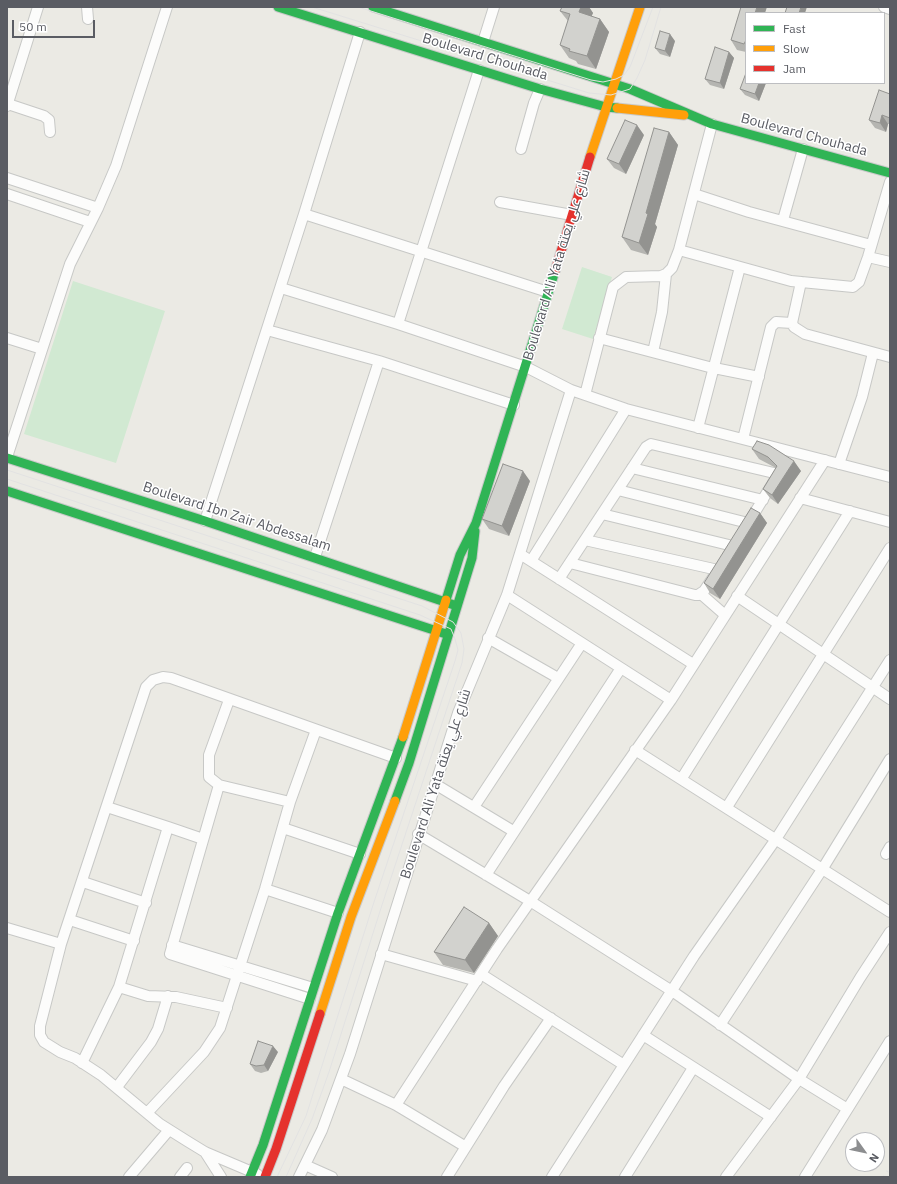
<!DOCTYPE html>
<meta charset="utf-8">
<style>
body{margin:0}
#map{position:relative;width:897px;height:1184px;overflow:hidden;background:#ebeae4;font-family:"IBM Plex Sans",sans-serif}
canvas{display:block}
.frame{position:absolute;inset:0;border:8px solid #5a5c63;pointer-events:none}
.legend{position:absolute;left:745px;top:12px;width:140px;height:72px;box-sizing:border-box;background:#fff;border:1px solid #bdbec1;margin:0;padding:5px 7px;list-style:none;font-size:12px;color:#5a5c63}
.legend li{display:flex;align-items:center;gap:8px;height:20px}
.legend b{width:20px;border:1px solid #bdbec1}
.north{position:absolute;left:845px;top:1132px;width:40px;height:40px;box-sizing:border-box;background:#fff;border:1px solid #bdbec1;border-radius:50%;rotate:123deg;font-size:11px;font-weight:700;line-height:16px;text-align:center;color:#5a5c63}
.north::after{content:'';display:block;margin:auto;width:14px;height:18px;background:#8d8e90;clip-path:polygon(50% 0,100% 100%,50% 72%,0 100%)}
.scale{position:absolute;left:12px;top:20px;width:83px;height:18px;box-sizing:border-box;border:2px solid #5a5c63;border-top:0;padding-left:5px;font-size:12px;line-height:14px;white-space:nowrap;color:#5a5c63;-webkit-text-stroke:3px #fff;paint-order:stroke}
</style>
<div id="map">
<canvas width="897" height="1184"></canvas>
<div class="frame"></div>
<ul class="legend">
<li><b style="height:5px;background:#30b455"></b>Fast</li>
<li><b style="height:5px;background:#ff9f0a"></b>Slow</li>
<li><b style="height:5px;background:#e5322d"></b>Jam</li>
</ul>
<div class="north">N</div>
<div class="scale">50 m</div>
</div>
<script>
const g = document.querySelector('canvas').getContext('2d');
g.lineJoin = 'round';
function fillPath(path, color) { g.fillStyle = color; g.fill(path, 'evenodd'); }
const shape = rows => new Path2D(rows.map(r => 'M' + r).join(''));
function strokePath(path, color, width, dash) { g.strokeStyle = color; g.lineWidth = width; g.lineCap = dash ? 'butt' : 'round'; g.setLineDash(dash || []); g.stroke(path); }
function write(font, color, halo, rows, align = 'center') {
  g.font = font + ' "IBM Plex Sans",Cairo,sans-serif'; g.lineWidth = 3; g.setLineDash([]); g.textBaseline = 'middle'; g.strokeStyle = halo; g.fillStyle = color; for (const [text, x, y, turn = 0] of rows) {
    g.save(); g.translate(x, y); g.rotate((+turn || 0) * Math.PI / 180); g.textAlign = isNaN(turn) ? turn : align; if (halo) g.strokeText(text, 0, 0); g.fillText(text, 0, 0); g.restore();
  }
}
fillPath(shape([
 [582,267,612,277,593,339,562,329],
 [73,281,165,311,116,463,24,434]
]), '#d1e9d2');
const street = shape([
 [87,7,88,19],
 [884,7,890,9],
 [483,42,494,7],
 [8,104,44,116,49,120,50,132],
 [7,106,38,7],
 [521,149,534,103,540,89],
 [7,178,98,208],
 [7,194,90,222],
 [694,194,749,212,871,245],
 [500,202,572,215],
 [304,214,548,292],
 [783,220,803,149],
 [679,250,791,281,853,287,859,282,868,257,890,182],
 [868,257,890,262],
 [801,282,792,323,794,327,805,334,890,357],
 [281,288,398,324,526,367,571,390,626,409,890,477],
 [398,324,479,70],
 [267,330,379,361,514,405],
 [7,338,42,349],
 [599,338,709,367,759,377],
 [653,352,662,312,666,274],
 [585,395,613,287,626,277,661,276,666,274,672,268,679,250,712,124],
 [698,428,740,267],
 [743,439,771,327,776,322,792,323],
 [7,457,70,264,98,208,116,166,167,7],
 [839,464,862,397,873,353],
 [632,468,763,500],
 [618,490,748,523],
 [800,498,890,522],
 [602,514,733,546],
 [205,521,304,214,360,32],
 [585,540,718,570],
 [520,554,693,664],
 [315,557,379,361],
 [531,561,626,409],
 [570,563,695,595,698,595,704,591,714,576],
 [559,579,646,447,651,444,774,473,776,476,774,481,749,522],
 [701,594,725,615],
 [507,595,671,700],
 [737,596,890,699],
 [488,638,558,678],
 [229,700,209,755,209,777,219,785,290,802],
 [635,750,890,912],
 [682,778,850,511],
 [435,784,513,831],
 [219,785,170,954,310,999],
 [474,807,582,643],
 [727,807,890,548],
 [168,827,203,839],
 [283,828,360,854],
 [418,834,530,901,672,991,799,1079,846,1108],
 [886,854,890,847],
 [486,875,621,668],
 [83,882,146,903],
 [265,889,338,913],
 [70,920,134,941],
 [7,928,61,944,40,1026,40,1035,44,1042,60,1052,75,1058,101,1075,160,1124,187,1141,205,1152,257,1174],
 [61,944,146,687,153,680,163,677,171,678,396,758],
 [172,945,313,988],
 [381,954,477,981],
 [481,974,624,1065],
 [119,987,148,996,176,997,227,1008],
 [720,1025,823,868,890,759],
 [643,1035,771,1117],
 [82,1063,119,987,168,827,107,807],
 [341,1079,396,1105,466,1147],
 [117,1087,151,1042,158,1029,168,996],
 [396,1105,497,949,671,700,825,460],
 [147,1113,204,1052,220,1028,265,889,290,802,316,730],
 [205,1152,221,1177],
 [305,1165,332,1177],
 [129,1177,169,1130],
 [180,1177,187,1168],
 [299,1177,322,1130,350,1054,458,713,507,595,571,390],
 [447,1177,504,1086,551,1018],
 [552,1177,694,956,776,839,890,660],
 [625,1177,693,1068],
 [726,1177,799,1079,860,978,890,932],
 [805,1177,890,1041]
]);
const fast = shape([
 [278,7,540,89,606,107,617,108],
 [373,7,630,89,712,124,890,173],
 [7,458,205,521,454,605],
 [7,491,446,634],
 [446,600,460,555,476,523,555,271],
 [395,801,409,763,472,558,475,531],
 [250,1177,263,1145,338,913,403,737]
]);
const slow = shape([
 [617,108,684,115],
 [590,157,640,7],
 [403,737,446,600],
 [320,1014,351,917,395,801]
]);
const jam = shape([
 [555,271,590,157],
 [265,1177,276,1149,320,1014]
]);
strokePath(street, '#c7c8c6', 12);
strokePath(fast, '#c9c9c9', 11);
strokePath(slow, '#c9c9c9', 11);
strokePath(jam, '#c9c9c9', 11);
strokePath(street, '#fcfcfb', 10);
strokePath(fast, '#30b455', 9);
strokePath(slow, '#ff9f0a', 9);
strokePath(jam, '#e5322d', 9);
strokePath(shape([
 [312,7,589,93,611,95,630,89,637,78,645,60,661,7],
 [358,7,591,80,603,82,616,79,624,75,630,67,653,7],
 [7,470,422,606,453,622,461,633,464,649,462,663,381,908,329,1072,312,1119,286,1177],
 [7,479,420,615,451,629,455,639,458,650,455,661,373,905,306,1116,277,1177]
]), '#e2e2e2', 1);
strokePath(shape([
 [884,1177,890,1167]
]), '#e2e2e2', 3, [1, 5]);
fillPath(shape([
 [562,7,589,7,593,13,591,16,600,19,609,32,596,69,578,64,576,61,569,58,560,45,568,21,560,11],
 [746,13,746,52,737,50,731,40],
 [675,41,670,57,660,54,655,48],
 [729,52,734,58,724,89,710,85,705,79],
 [746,83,766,83,759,101,745,95,740,89],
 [890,94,890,124,888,124,886,132,875,128,869,120],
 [669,132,678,145,655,224,657,227,648,255,631,250,622,237],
 [644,135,626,174,614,168,607,159],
 [752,449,801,471,778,504,770,498,763,489,776,468,759,459],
 [530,481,509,536,489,529,482,519],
 [760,513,767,523,720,599,710,593,704,583],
 [489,923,498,936,474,973,443,965,434,952],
 [278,1052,268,1071,261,1073,255,1071,250,1064]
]), '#b5b5b1');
fillPath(shape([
 [581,7,589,7,593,13,588,25,579,12],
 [757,7,767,7,765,13,755,13],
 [801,7,807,7,805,13,799,13],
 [600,19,609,32,596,69,587,56],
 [670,34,675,41,670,57,665,51],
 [729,52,734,58,724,89,720,83],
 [759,83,766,83,759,101,755,94],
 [882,115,888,124,886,132,880,123],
 [637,125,644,135,626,174,619,164],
 [669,132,678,145,655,224,657,227,648,255,639,243,646,213],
 [794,461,801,471,778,504,772,495],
 [523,471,530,481,509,536,502,526],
 [760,513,767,523,720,599,713,589],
 [489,923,498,936,474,973,465,960],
 [273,1046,278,1052,268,1071,264,1065]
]), '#939390');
const building = shape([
 [562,7,581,7,579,12,600,19,587,56,569,51,570,49,560,45,570,14,560,11,562,7],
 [741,7,757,7,755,13,746,13,746,40,744,44,731,40,741,7],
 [787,7,801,7,799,13,785,13,787,7],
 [660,31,670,34,665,51,655,48,660,31],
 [715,47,729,52,720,83,705,79,715,47],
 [746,73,746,83,759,83,755,94,740,89,746,73],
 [879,90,890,94,890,118,882,115,880,123,869,120,879,90],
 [625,120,637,125,619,164,607,159,625,120],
 [654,128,669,132,646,213,648,214,639,243,622,237,654,128],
 [757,441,769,445,794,461,772,495,763,489,777,466,768,457,752,449,757,441],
 [503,464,523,471,502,526,482,519,503,464],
 [751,508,760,513,713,589,704,583,751,508],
 [464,907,489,923,465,960,434,952,464,907],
 [258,1041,273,1046,264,1065,256,1066,250,1064,258,1041]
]);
fillPath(building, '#d2d2ce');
strokePath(building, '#939390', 1);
write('14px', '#5a5c63', '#fff', [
 ["Boulevard Chouhada",485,57,17],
 ["Boulevard Chouhada",804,135,15],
 ["Boulevard Ali Yata شارع علي يعتة",557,265,-73],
 ["Boulevard Ibn Zair Abdessalam",237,517,18],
 ["Boulevard Ali Yata شارع علي يعتة",436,784,-72]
]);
</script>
